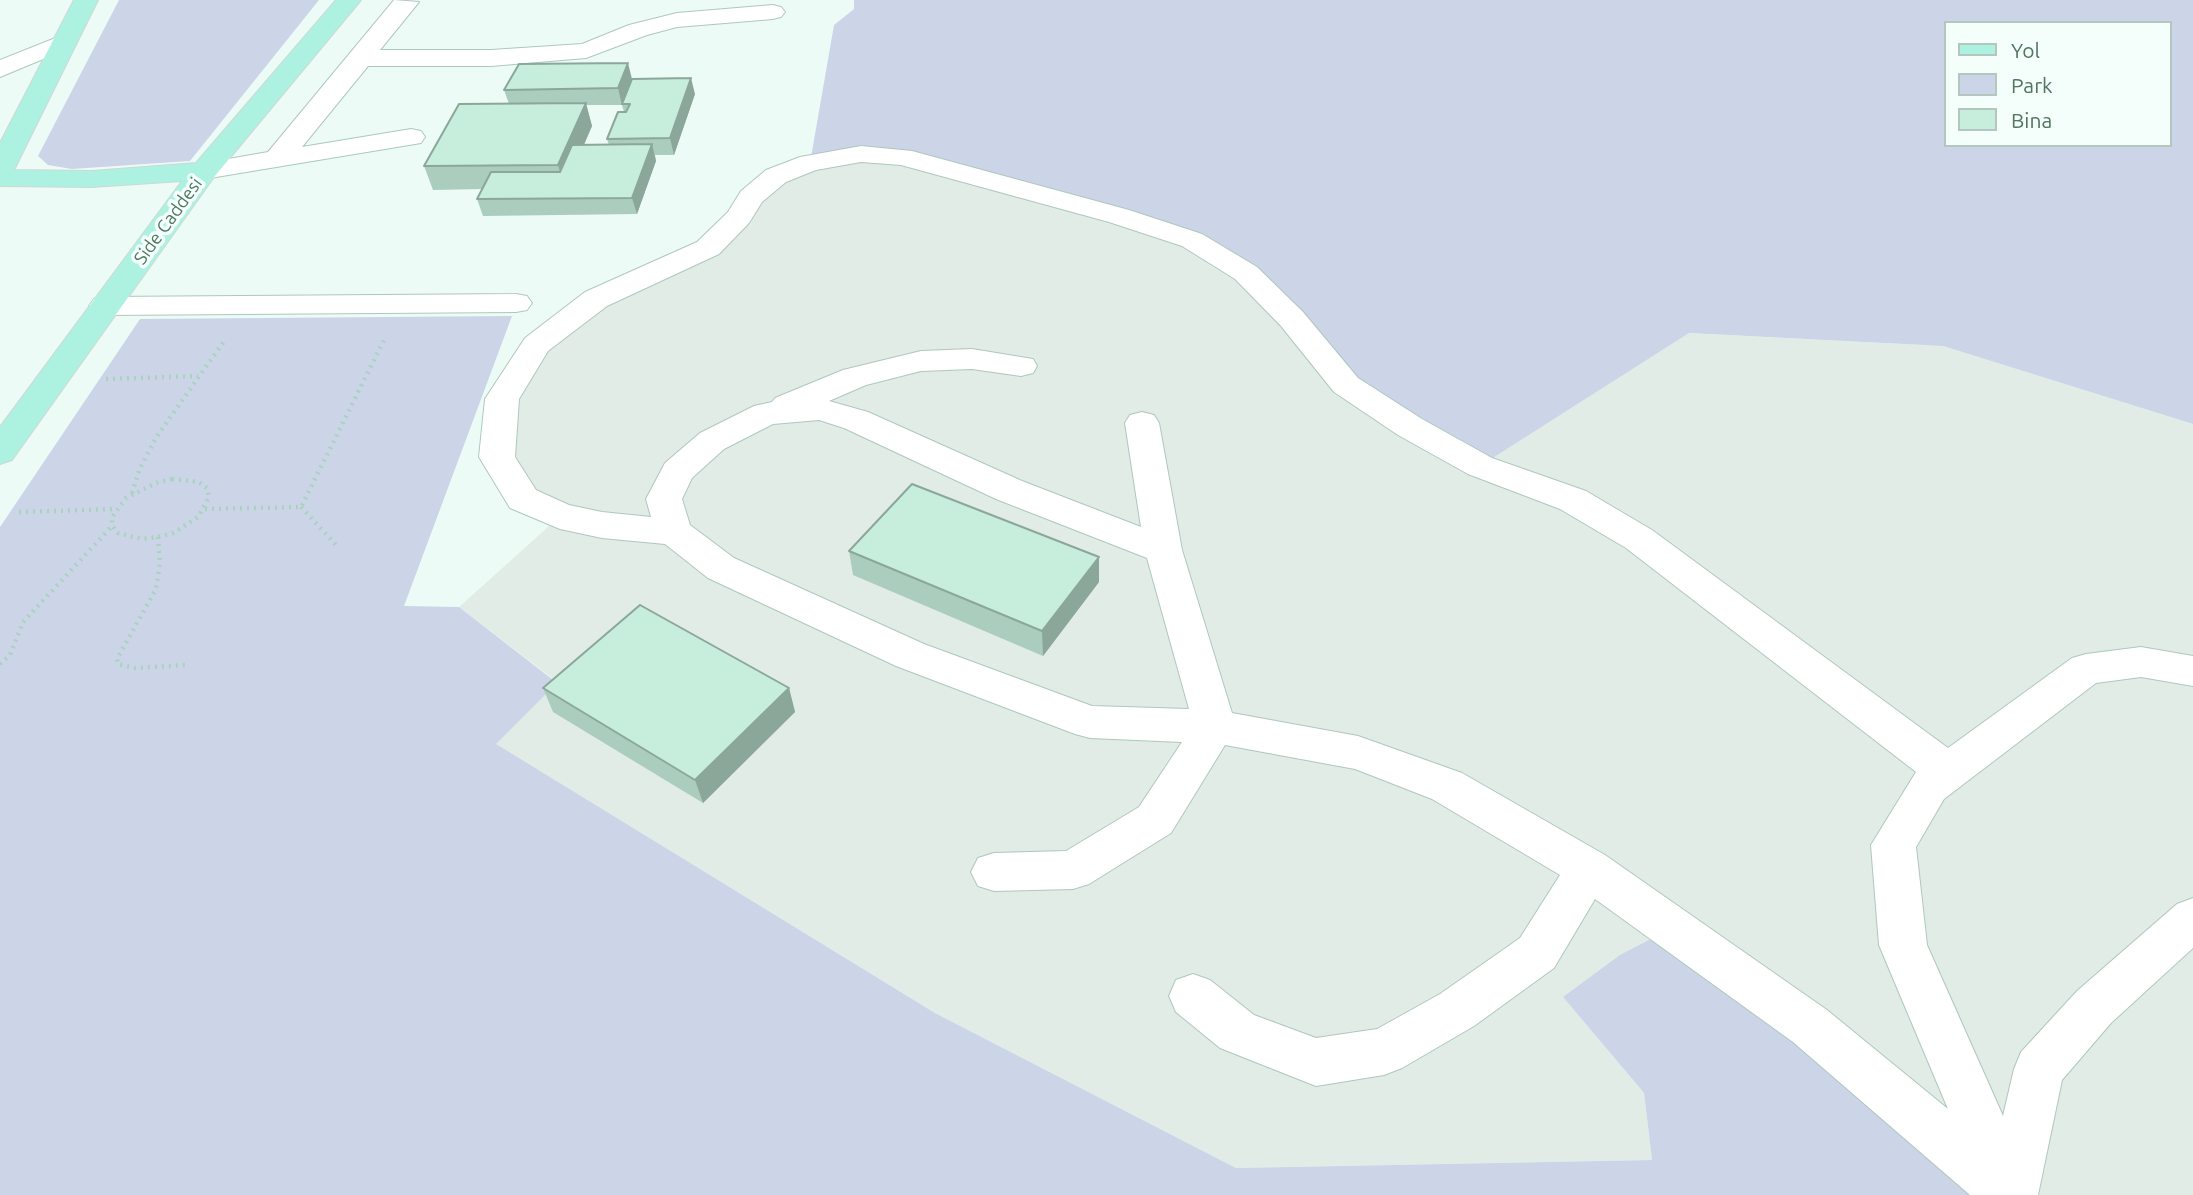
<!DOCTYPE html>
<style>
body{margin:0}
#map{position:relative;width:2193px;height:1195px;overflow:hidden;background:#edfbf7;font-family:Ubuntu,sans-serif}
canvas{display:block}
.legend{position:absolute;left:1944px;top:21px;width:228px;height:126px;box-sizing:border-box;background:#f4fefb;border:2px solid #b3c7be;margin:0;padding:9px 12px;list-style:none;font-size:21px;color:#517562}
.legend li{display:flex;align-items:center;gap:14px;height:35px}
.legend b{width:35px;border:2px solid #b3c7be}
</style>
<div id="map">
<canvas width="2193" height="1195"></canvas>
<ul class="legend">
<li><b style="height:9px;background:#adf2e1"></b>Yol</li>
<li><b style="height:19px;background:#ccd4e8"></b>Park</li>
<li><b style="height:19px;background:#c7eedc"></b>Bina</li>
</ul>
</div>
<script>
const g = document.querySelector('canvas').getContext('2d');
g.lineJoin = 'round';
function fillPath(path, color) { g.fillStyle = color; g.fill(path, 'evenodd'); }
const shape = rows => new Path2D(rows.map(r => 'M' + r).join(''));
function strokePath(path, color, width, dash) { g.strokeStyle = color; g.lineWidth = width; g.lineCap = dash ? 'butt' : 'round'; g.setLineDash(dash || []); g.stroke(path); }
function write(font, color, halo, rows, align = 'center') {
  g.font = font + ' Ubuntu,sans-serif'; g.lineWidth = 7; g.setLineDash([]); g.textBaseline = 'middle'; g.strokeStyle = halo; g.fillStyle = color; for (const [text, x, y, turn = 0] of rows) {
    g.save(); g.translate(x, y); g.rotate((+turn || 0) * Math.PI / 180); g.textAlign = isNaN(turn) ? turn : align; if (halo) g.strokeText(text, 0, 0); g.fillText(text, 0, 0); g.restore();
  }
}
fillPath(shape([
 [861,154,1192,240,1480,465,1688,333,1943,346,2193,424,2193,1195,2011,1195,1563,997,1644,1093,1652,1160,1236,1168,935,1013,495,744,557,682,459,607,559,517,497,457,536,345,668,268,776,176]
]), '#e2ece7');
fillPath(shape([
 [119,0,319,0,190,161,72,169,48,165,38,156],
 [854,0,2193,0,2193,424,1943,346,1689,333,1480,466,1410,427,1292,319,1192,240,902,157,810,163,834,25,854,9],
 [1946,23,2170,23,2170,145,1946,145],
 [512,316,404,606,459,607,557,683,496,744,935,1013,1236,1168,1652,1160,1644,1093,1563,997,1620,955,1672,928,2011,1195,0,1195,0,527,140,319]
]), '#ccd4e8');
const minor = shape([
 [394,0,419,2,380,50,491,50,582,44,629,25,677,13,773,5,781,7,785,12,781,17,773,19,677,27,647,35,586,58,491,66,368,66,302,147,411,129,421,131,425,137,421,143,204,179,194,177,190,171,194,165,268,152,394,0],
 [63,35,72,37,75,42,72,47,0,77,0,60,63,35],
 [861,146,912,151,1129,210,1202,234,1257,267,1303,312,1358,378,1422,419,1492,458,1586,491,1652,530,1948,748,2072,658,2086,654,2141,647,2193,656,2193,686,2141,677,2096,683,1944,799,1916,847,1927,945,2003,1116,2014,1069,2021,1052,2077,991,2177,904,2193,898,2193,948,2111,1023,2062,1080,2038,1195,1970,1195,1793,1042,1595,899,1554,968,1474,1026,1402,1068,1384,1075,1316,1086,1220,1048,1176,1012,1169,996,1176,980,1193,974,1210,980,1254,1015,1316,1038,1377,1029,1440,994,1520,938,1560,875,1432,799,1355,769,1225,745,1171,833,1089,884,1073,889,994,891,978,886,971,872,978,858,994,853,1066,851,1139,807,1182,742,1090,738,1075,734,896,666,708,578,665,544,602,538,560,529,510,508,479,457,485,399,525,338,585,292,697,242,728,212,741,191,766,170,800,157,861,146],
 [861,162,901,165,1109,222,1182,246,1235,279,1281,326,1334,392,1398,435,1468,474,1560,509,1626,548,1916,772,1871,845,1879,945,1948,1109,1827,1010,1605,855,1462,773,1358,736,1232,713,1182,550,1159,423,1154,415,1142,412,1130,415,1125,423,1141,527,1022,481,868,412,829,401,866,385,921,371,972,369,1021,376,1033,373,1037,366,1033,359,972,349,921,351,843,370,775,398,772,402,754,406,700,433,665,463,646,499,651,517,602,512,569,505,536,490,515,457,519,399,548,351,607,306,719,254,749,223,762,202,786,182,816,170,861,162],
 [819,420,844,428,996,499,1147,558,1189,709,1092,706,924,644,734,558,690,525,682,499,692,478,724,449,773,424,819,420],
 [516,294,527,296,532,303,527,310,516,312,105,315,94,313,89,306,94,299,105,297,516,294]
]);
const major = shape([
 [74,0,98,0,14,170,92,171,196,163,336,0,361,0,214,177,12,460,0,464,0,427,182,181,92,187,0,186,0,143,74,0]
]);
strokePath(minor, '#adc8bc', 2);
strokePath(major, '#ced8d3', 2);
strokePath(shape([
 [106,379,198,376],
 [172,479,199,482,207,488,209,497,198,517,173,533,158,537,142,539,118,533,112,526,112,517,126,498,156,483,172,479],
 [132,493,140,468,157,436,225,340],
 [301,507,339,548],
 [205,509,301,507,384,340],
 [19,512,116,509],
 [158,537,160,563,156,589,117,659,118,664,135,668,186,665],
 [0,664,10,655,23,622,112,526]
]), '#aad3bf', 4.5, [2, 5]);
fillPath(minor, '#fff');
fillPath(major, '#adf2e1');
fillPath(shape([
 [632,79,695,94,674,155,655,155,656,161,637,214,483,216,477,199,483,189,433,190,424,166,509,104,504,90],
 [586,105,622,105,624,112,607,139,609,145,584,145,592,126],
 [849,551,1099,582,1043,656,853,575],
 [543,688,789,688,795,712,703,803,553,712]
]), '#abcdbd');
fillPath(shape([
 [628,63,632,79,622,105,618,88],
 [691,78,695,94,674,155,670,138],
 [586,103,592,126,565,188,558,165],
 [652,144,656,161,637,214,632,198],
 [1099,557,1099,582,1043,656,1042,631],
 [789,688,795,712,703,803,695,780]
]), '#8ba79a');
const building = shape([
 [628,63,618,88,504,90,519,64,628,63],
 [691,78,670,138,607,139,618,112,626,112,630,104,622,104,632,79,691,78],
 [586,103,558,165,424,166,459,104,586,103],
 [652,144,632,198,477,199,491,172,560,172,572,145,652,144],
 [912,484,1099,557,1042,631,849,551,912,484],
 [640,605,789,688,695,780,543,688,640,605]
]);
fillPath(building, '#c7eedc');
strokePath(building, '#8ba79a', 2);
write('18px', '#517562', '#f4fefb', [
 ["Side Caddesi",168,221,-54]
]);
</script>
